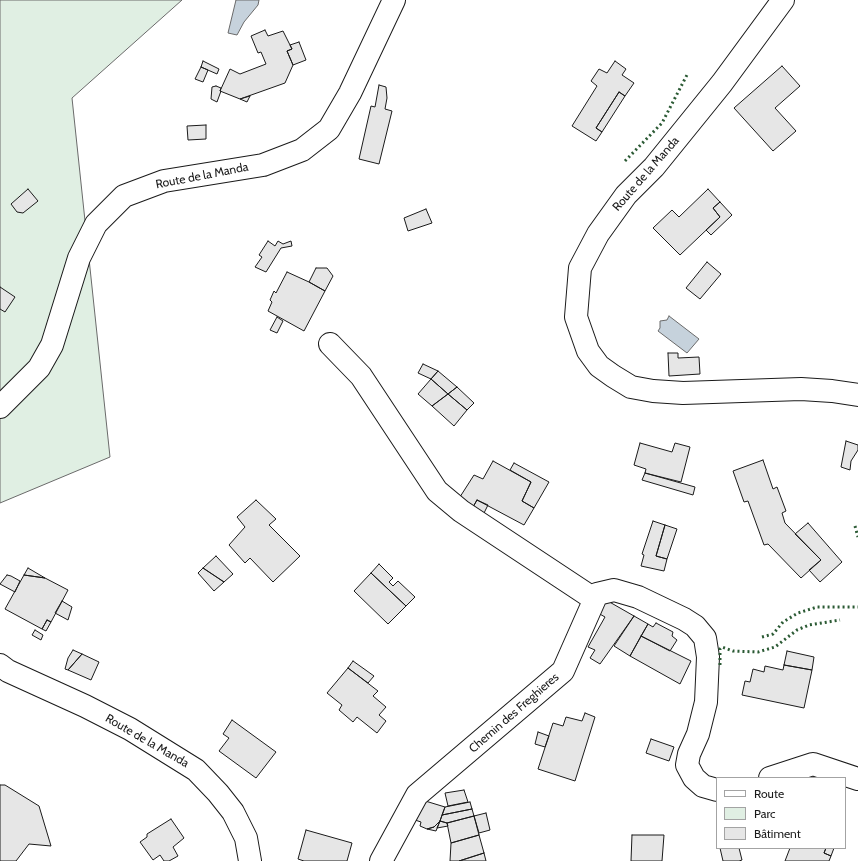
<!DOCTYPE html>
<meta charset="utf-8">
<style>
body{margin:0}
#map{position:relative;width:858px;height:861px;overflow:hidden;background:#fff;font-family:Cabin,sans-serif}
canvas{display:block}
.legend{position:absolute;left:716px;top:777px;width:130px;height:72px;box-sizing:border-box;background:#fff;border:1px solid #a3a3a3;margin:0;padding:5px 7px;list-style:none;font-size:12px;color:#1a1a1a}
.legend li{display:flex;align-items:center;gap:8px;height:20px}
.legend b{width:20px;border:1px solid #a3a3a3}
</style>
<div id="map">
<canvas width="858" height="861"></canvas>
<ul class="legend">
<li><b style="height:5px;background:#fff"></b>Route</li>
<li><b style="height:11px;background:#e0efe3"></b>Parc</li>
<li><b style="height:11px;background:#e6e6e6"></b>Bâtiment</li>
</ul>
</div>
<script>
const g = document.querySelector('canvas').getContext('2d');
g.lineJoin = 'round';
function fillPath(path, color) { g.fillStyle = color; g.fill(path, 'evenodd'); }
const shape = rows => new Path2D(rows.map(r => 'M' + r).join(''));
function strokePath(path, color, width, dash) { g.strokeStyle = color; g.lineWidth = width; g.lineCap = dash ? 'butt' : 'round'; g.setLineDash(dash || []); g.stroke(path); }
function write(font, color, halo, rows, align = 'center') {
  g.font = font + ' Cabin,sans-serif'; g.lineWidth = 3; g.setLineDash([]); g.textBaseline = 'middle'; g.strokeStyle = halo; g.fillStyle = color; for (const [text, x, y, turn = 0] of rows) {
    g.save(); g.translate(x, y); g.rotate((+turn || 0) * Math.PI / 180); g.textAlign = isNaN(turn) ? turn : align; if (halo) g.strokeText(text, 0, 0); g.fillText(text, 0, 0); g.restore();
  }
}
const green = shape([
 [0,0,182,0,72,98,110,457,0,503,0,0]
]);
fillPath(green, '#e0efe3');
strokePath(green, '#6a6a6a', 1);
const water = shape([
 [236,0,259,0,258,5,244,22,237,35,228,33,236,0],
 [669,316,699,339,687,353,658,331,660,328,660,321,667,320,669,316]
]);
fillPath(water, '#c6d2dc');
strokePath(water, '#6a6a6a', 1);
const building = shape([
 [265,30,268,36,283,31,292,49,287,51,293,65,285,83,240,99,220,91,230,69,240,74,266,64,261,52,258,53,251,36,265,30],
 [299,42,306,60,293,65,287,51,292,49,290,45,299,42],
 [203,61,219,69,217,74,201,67,203,61],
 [615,61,626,69,622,75,634,83,625,96,619,92,596,128,602,132,596,141,572,126,597,86,591,81,599,69,607,73,615,61],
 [782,66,800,86,775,108,796,131,773,151,734,108,782,66],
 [201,67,208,70,203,82,195,79,201,67],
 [379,85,386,87,387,98,385,109,392,111,379,164,359,159,371,106,375,107,379,85],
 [216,86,221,88,220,91,221,91,217,102,211,99,212,87,216,86],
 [619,92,625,96,602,132,596,128,619,92],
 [250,96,247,102,240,99,250,96],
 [206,125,206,139,188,140,187,126,206,125],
 [28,189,38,201,23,213,17,212,11,204,28,189],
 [708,189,720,202,713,208,720,217,680,255,653,228,672,210,679,217,708,189],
 [720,202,732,215,711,235,706,230,720,217,713,208,720,202],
 [426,209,432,223,408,231,404,218,426,209],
 [268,241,275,246,278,241,283,244,291,241,292,246,281,248,266,272,255,267,262,257,259,255,268,241],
 [707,262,721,274,700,299,686,288,707,262],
 [316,268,327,268,333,276,325,291,309,282,316,268],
 [287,272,309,282,325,291,304,331,268,311,272,302,270,300,274,291,276,293,287,272],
 [0,287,15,297,5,312,0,309,0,287],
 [277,317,283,321,277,333,270,330,277,317],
 [668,353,678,353,678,358,699,357,700,374,669,376,668,353],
 [423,364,438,371,431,379,418,373,423,364],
 [438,371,457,387,448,394,431,379,438,371],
 [431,379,448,394,432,406,418,394,431,379],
 [457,387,474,403,467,410,448,394,457,387],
 [448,394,467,410,454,426,432,406,448,394],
 [846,441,858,445,858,450,851,461,850,470,841,467,846,441],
 [640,443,672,452,675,443,690,447,681,482,645,473,646,469,634,465,640,443],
 [763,460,773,489,777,487,786,511,782,513,785,523,821,560,801,578,768,544,764,545,748,501,744,502,733,471,763,460],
 [493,461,531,482,522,501,534,508,524,525,477,500,473,507,458,500,474,475,483,479,493,461],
 [514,463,549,482,534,508,522,501,531,482,510,470,514,463],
 [645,473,695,487,693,495,642,480,645,473],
 [256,500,276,519,269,525,300,556,273,582,250,558,245,563,229,545,245,527,237,517,256,500],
 [477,500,488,505,484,513,473,507,477,500],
 [653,521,665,525,656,556,667,559,664,571,641,566,644,555,642,554,653,521],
 [808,523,842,562,820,582,809,570,821,560,795,534,808,523],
 [665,525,677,529,667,559,656,556,665,525],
 [216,556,233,574,224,582,203,568,216,556],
 [379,564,393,578,389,582,393,586,398,581,415,597,406,606,371,573,379,564],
 [28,568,45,578,24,575,28,568],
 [203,568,224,582,214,591,198,573,203,568],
 [371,573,406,606,388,624,354,591,371,573],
 [7,575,11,576,20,581,15,592,0,584,7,575],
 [24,575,45,578,68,590,51,622,47,620,42,629,5,609,24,575],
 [606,600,634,616,600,664,590,658,595,650,588,647,605,617,598,613,606,600],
 [62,601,72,607,68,620,55,613,62,601],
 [634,616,648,624,630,656,614,646,634,616],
 [47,620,51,622,46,631,42,629,47,620],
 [656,623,673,632,672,636,677,640,670,651,641,636,648,624,653,627,656,623],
 [35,630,43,635,41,640,32,635,35,630],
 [641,636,691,661,680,684,630,656,641,636],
 [73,650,82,654,68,670,65,669,68,658,73,650],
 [787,651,814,657,812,670,784,665,787,651],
 [82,654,99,662,91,680,68,670,82,654],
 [353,661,374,676,368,683,348,668,353,661],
 [784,665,812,670,804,708,742,695,745,681,750,682,753,669,764,672,765,666,783,670,784,665],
 [348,668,378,691,373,696,386,707,379,715,386,721,377,733,357,717,353,722,339,710,342,705,327,693,348,668],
 [585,713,595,717,575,781,538,769,553,723,563,726,566,717,582,721,585,713],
 [232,720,276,752,256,778,219,751,229,738,223,734,232,720],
 [538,732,549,736,545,747,535,744,538,732],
 [651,739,674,747,669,761,646,753,651,739],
 [0,785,5,785,39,806,51,846,29,844,16,861,0,861,0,785],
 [464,790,468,802,448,806,445,793,464,790],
 [422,800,445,807,440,821,434,827,427,829,420,826,421,822,415,820,422,800],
 [470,802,472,809,442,815,445,807,470,802],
 [472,809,474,816,447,823,440,821,442,815,472,809],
 [486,813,490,830,479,833,474,816,486,813],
 [474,816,479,835,451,843,447,823,474,816],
 [171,819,184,838,173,847,178,856,169,861,164,861,160,855,153,860,140,842,147,837,147,834,171,819],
 [440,821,436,831,427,829,434,827,440,821],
 [440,821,447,823,448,826,437,828,440,821],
 [306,830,352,843,347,861,304,861,298,859,306,830],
 [479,835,484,853,459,861,450,861,451,843,479,835],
 [632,835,664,835,662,861,631,861,632,835],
 [720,848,739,848,742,860,739,861,723,861,720,848],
 [790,848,826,848,824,853,831,856,829,861,785,861,790,848],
 [826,848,834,848,831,856,824,853,826,848],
 [484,853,486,861,459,861,484,853]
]);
fillPath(building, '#e6e6e6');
strokePath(building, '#1a1a1a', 1);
const minor = shape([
 [330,344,361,376,437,491,461,511,594,599],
 [770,778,813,764,858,779],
 [381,861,417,795,563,671,597,594,614,590,638,597,684,619,695,626,705,638,708,657,706,702,698,734,689,754,687,765,694,778,703,786,717,790]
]);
const major = shape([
 [783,0,722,83,654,167,626,195,598,234,580,268,576,317,588,351,599,366,613,376,631,387,653,391,683,393,801,389,832,391,858,395],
 [0,407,39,368,52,345,79,258,96,224,124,196,164,181,263,165,302,150,329,129,350,93,394,0],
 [0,665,8,671,85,706,130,729,196,770,218,793,233,812,246,838,250,861]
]);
strokePath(minor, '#1a1a1a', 24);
strokePath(major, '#1a1a1a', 24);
strokePath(minor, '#fff', 22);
strokePath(major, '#fff', 22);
strokePath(shape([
 [625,161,662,123,688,73],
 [855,526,858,537],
 [762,637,773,634,783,622,798,613,817,607,858,607],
 [720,665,720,649,722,647,733,651,758,652,775,647,797,630,809,625,840,620]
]), '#2b5a34', 3, [2, 3]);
write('12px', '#1a1a1a', '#fff', [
 ["Route de la Manda",646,174,-49],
 ["Route de la Manda",202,176,-11],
 ["Chemin des Freghieres",514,713,-41],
 ["Route de la Manda",147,741,30]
]);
</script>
